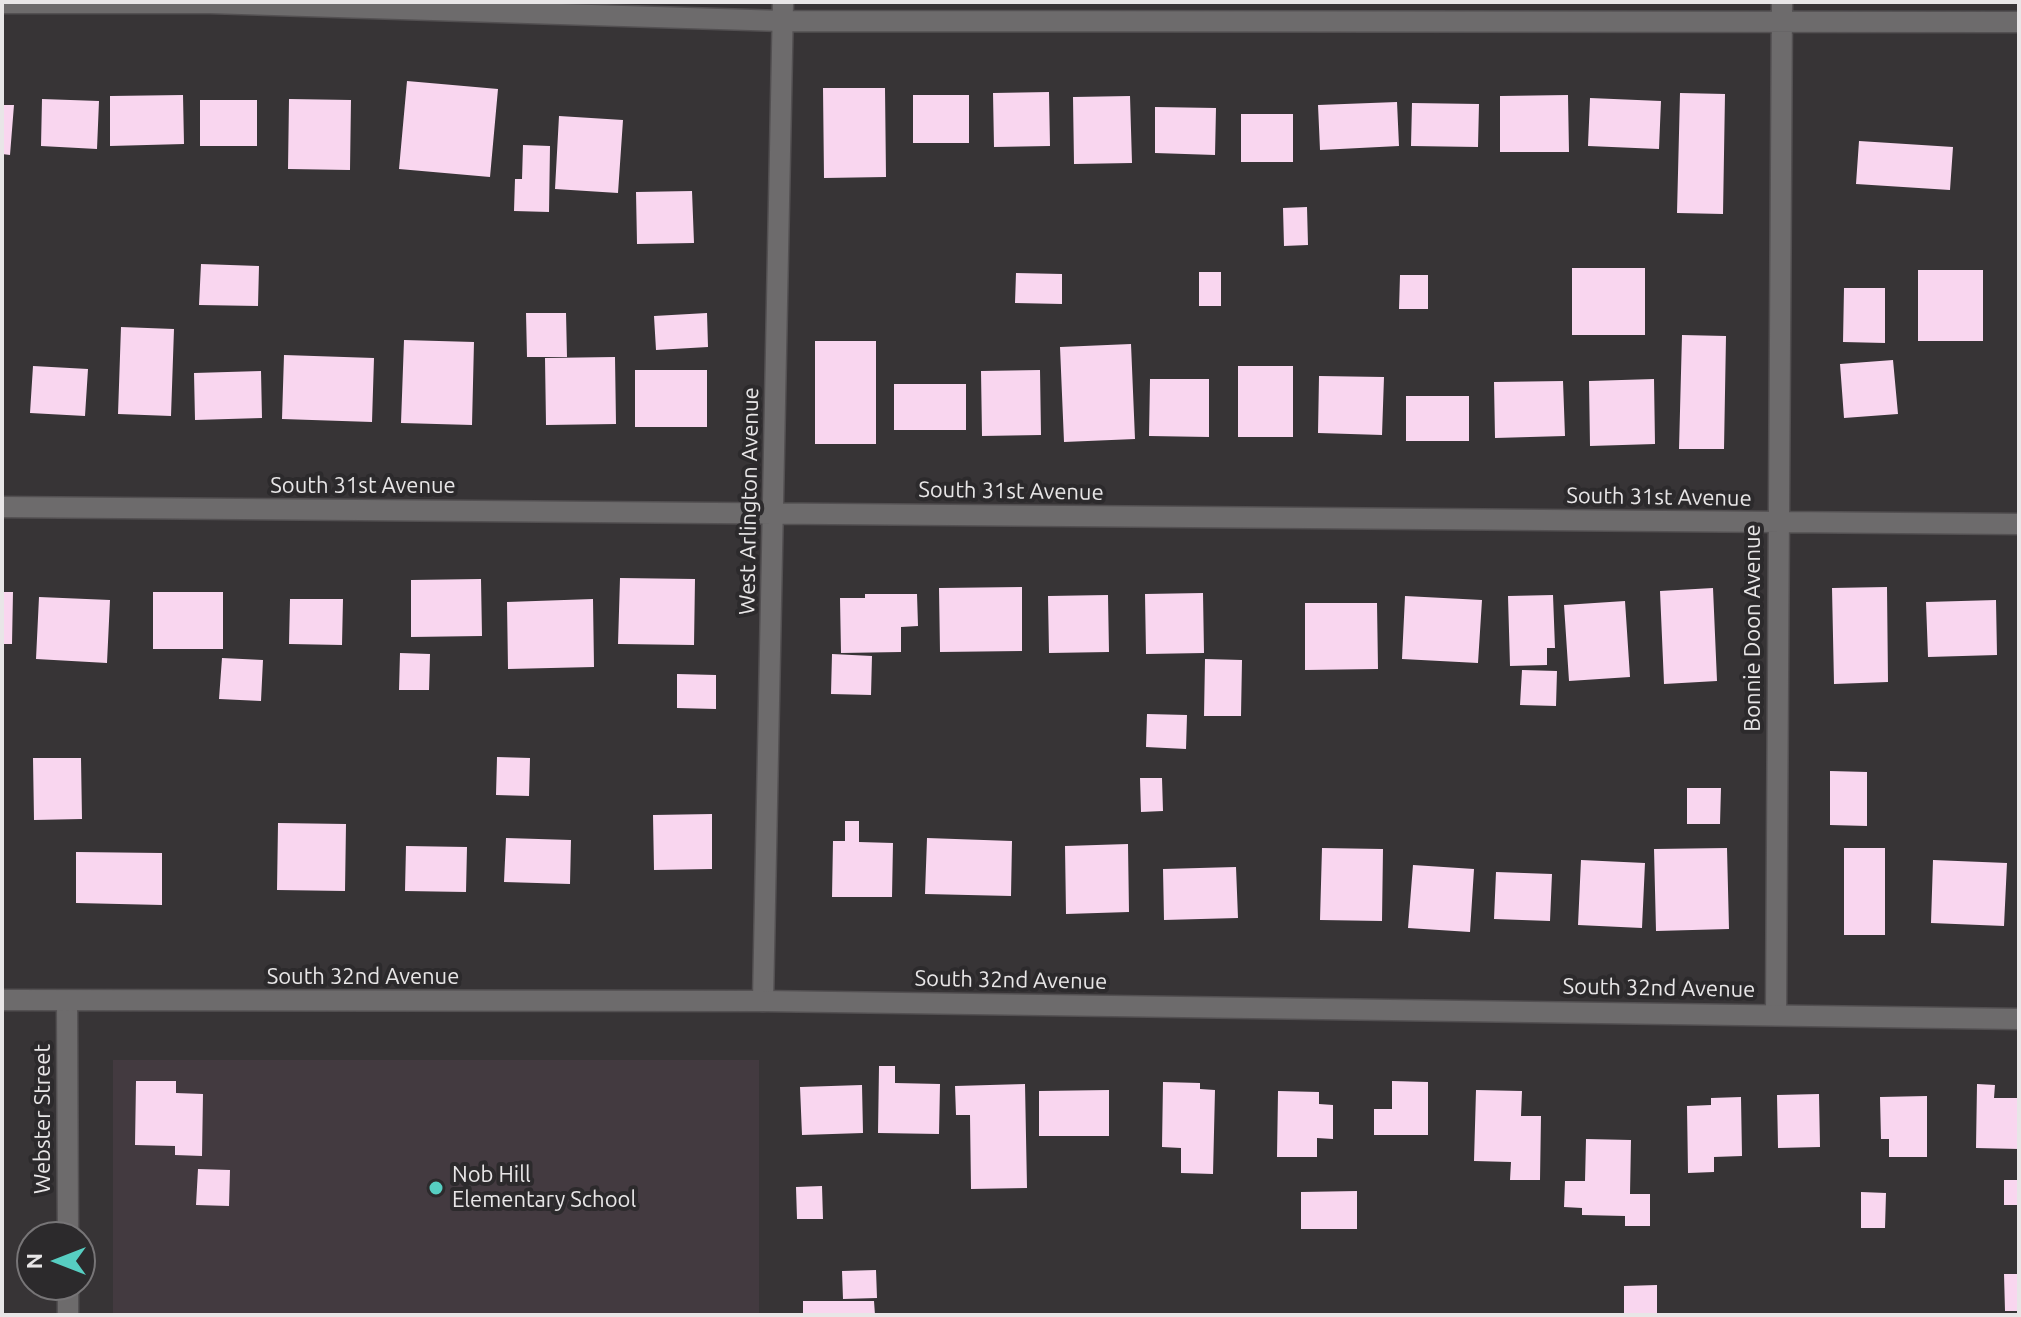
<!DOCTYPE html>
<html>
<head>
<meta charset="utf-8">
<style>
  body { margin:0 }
  #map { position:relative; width:2021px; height:1317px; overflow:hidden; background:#373436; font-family:Ubuntu,sans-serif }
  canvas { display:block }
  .frame { position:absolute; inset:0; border:4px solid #e8e6e7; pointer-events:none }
  .north { position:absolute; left:16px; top:1221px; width:80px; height:80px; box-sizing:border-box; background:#2c2a2c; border:2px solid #777577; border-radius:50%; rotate:270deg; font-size:22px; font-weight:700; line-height:32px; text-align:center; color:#e8e6e7 }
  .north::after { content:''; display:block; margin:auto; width:28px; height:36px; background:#57cec2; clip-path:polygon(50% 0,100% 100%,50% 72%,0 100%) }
</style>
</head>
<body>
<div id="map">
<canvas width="2021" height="1317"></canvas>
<div class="frame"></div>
<div class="north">N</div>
</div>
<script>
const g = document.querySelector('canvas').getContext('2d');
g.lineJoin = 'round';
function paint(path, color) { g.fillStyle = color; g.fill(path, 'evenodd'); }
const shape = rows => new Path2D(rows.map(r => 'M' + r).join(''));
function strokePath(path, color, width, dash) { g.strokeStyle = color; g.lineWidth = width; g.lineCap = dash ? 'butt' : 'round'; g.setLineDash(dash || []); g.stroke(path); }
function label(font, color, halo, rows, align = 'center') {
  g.font = font + ' Ubuntu,sans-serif'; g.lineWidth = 8; g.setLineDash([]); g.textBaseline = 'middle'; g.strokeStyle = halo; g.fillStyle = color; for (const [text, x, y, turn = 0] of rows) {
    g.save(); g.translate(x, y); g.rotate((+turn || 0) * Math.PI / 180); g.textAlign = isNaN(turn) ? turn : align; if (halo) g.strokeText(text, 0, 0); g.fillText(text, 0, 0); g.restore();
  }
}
const built = shape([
  [113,1060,759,1060,759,1315,113,1315]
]);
const building = shape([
  [407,81,498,89,490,177,399,169],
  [823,88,885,88,886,177,824,178],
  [1049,92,1050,146,994,147,993,93],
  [1680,93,1725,94,1723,214,1677,213],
  [183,95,184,144,110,146,110,96],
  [913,95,969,95,969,143,913,143],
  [1568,95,1569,152,1500,152,1500,96],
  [1130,96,1132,163,1074,164,1073,97],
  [1590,98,1661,101,1659,149,1588,146],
  [42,99,99,101,97,149,41,146],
  [289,99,351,100,350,170,288,169],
  [200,100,257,100,257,146,200,146],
  [1397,102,1399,146,1320,150,1318,105],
  [1412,103,1479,104,1478,147,1411,146],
  [2,105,14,105,10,155,2,154],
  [1155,107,1216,108,1215,155,1155,153],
  [1241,114,1293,114,1293,162,1241,162],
  [559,116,623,120,618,193,555,189],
  [1859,141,1953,147,1950,190,1856,184],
  [523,145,550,146,549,212,514,211,515,179,522,179],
  [692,191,694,243,637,244,636,192],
  [1307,207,1308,245,1284,246,1283,208],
  [201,264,259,266,258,306,199,305],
  [1572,268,1645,268,1645,335,1572,335],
  [1918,270,1983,270,1983,341,1918,341],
  [1199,272,1221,272,1221,306,1199,306],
  [1016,273,1062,274,1062,304,1015,303],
  [1400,275,1428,275,1428,309,1399,309],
  [1844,288,1885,288,1885,343,1843,342],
  [526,313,566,313,567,357,527,357],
  [707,313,708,347,656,350,654,316],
  [121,327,174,329,171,416,118,414],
  [1682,335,1726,336,1724,449,1679,449],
  [404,340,474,342,472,425,401,423],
  [815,341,876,341,876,444,815,444],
  [1131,344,1135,439,1064,442,1060,347],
  [284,355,374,358,372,422,282,419],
  [615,357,616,424,546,425,545,358],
  [1893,360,1898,414,1844,418,1840,364],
  [33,366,88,369,85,416,30,413],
  [1238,366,1293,366,1293,437,1238,437],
  [635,370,707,370,707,427,635,427],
  [1040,370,1041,435,982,436,981,371],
  [261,371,262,418,195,420,194,373],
  [1319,376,1384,377,1382,435,1318,433],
  [1150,379,1209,379,1209,437,1149,436],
  [1654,379,1655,444,1590,446,1589,381],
  [1563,381,1565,436,1495,438,1494,382],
  [894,384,966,384,966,430,894,430],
  [1406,396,1469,396,1469,441,1406,441],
  [620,578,695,579,694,645,618,644],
  [481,579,482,636,411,637,411,580],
  [1022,587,1022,651,940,652,939,588],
  [1887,587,1888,682,1834,684,1832,588],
  [1713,588,1717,681,1664,684,1660,591],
  [2,592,13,592,12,644,2,644],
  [153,592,223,592,223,649,153,649],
  [1203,593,1204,653,1146,654,1145,594],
  [865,594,917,594,918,626,901,627,901,652,841,653,840,598,865,598],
  [1108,595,1109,652,1049,653,1048,596],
  [1553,595,1555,648,1547,648,1547,665,1510,666,1508,596],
  [1405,596,1482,600,1478,663,1402,659],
  [39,597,110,600,107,663,36,659],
  [290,599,343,599,342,645,289,644],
  [593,599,594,667,508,669,507,602],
  [1996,600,1997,655,1928,657,1926,602],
  [1625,601,1630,677,1569,681,1564,605],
  [1305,603,1377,603,1378,669,1305,670],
  [400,653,430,654,429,690,399,690],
  [832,654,872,656,871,695,831,694],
  [222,658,263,660,261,701,219,699],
  [1205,659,1242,660,1241,716,1204,716],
  [1522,670,1557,671,1556,706,1520,705],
  [677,674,716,675,716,709,677,708],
  [1147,714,1187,715,1186,749,1146,747],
  [497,757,530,758,529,796,496,795],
  [33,758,81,758,82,819,34,820],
  [1830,771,1867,772,1867,826,1830,825],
  [1140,778,1162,778,1163,811,1141,812],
  [1687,788,1721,788,1720,824,1687,824],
  [712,814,712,869,654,870,653,815],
  [845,821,859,821,859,842,893,843,892,897,832,897,833,841,845,841],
  [278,823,346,824,345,891,277,890],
  [506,838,571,840,570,884,504,882],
  [927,838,1012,841,1011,896,925,894],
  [1128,844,1129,912,1066,914,1065,846],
  [406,846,467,847,466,892,405,891],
  [1322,848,1383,849,1382,921,1320,920],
  [1727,848,1729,929,1656,931,1654,849],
  [1844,848,1885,848,1885,935,1844,935],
  [76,852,162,853,162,905,76,903],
  [1581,860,1645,863,1642,928,1578,925],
  [1933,860,2007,863,2004,926,1931,923],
  [1413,865,1474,869,1470,932,1408,928],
  [1236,867,1238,918,1164,920,1163,869],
  [1496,872,1552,874,1550,921,1494,919],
  [879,1066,895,1066,895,1083,940,1084,939,1134,878,1133],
  [136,1081,176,1081,176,1093,203,1094,202,1156,175,1155,175,1146,135,1145],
  [1392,1081,1428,1082,1428,1135,1374,1135,1374,1109,1392,1109],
  [1163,1082,1200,1083,1200,1089,1215,1090,1213,1174,1181,1173,1181,1148,1162,1147],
  [1025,1084,1027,1188,971,1189,970,1115,956,1115,955,1086],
  [1977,1084,1995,1085,1994,1098,2019,1098,2019,1149,1976,1148],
  [862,1085,863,1133,802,1135,800,1087],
  [1109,1090,1109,1136,1039,1136,1039,1091],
  [1476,1090,1522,1091,1521,1116,1541,1116,1540,1180,1510,1180,1511,1162,1474,1161],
  [1278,1091,1319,1092,1319,1104,1333,1105,1333,1139,1317,1138,1317,1157,1277,1157],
  [1819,1094,1820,1147,1778,1148,1777,1095],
  [1927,1096,1927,1157,1889,1157,1889,1139,1881,1139,1880,1097],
  [1741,1097,1742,1156,1714,1157,1714,1172,1688,1173,1687,1106,1711,1105,1711,1098],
  [1586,1139,1631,1140,1630,1194,1650,1194,1650,1226,1625,1226,1625,1216,1582,1215,1582,1208,1564,1207,1565,1181,1585,1181],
  [198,1169,230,1170,229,1206,196,1205],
  [2004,1180,2019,1180,2019,1205,2004,1205],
  [822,1186,823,1219,797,1219,796,1187],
  [1357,1191,1357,1229,1301,1229,1301,1192],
  [1861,1192,1886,1193,1885,1228,1861,1228],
  [876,1270,877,1298,843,1299,842,1271],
  [2004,1274,2019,1274,2019,1311,2005,1311],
  [1657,1285,1657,1315,1624,1315,1624,1286],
  [803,1301,874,1301,875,1315,803,1315]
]);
const minor = shape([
  [2,3,210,3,782,21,2019,22],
  [2,507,2019,524],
  [67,1001,68,1237],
  [763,1001,783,2],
  [1776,1014,1782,2],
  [68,1285,68,1315]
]);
const tertiary = shape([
  [2,1000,763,1001,2019,1019]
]);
const markers = [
  [436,1188,8,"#57cec2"]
];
const streetNames = [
  ["South 31st Avenue",363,486],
  ["South 31st Avenue",1011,491,1],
  ["South 31st Avenue",1659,497,1],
  ["West Arlington Avenue",749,501,-89],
  ["Bonnie Doon Avenue",1753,628,-90],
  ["South 32nd Avenue",363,977],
  ["South 32nd Avenue",1011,980,1],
  ["South 32nd Avenue",1659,988,1],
  ["Webster Street",43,1119,-90]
];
const poiNames = [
  ["Nob Hill",452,1175],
  ["Elementary School",452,1200]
];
paint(built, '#433a40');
paint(building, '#f9d6ef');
strokePath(minor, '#535052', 23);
strokePath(tertiary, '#535052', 23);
strokePath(minor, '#6d6b6c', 20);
strokePath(tertiary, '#6d6b6c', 20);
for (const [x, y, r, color] of markers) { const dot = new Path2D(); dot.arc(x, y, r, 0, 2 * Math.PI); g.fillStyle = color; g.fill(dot); strokePath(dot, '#2c2a2c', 3); }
label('22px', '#e8e6e7', '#2c2a2c', streetNames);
label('22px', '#e8e6e7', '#2c2a2c', poiNames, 'left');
</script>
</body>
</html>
